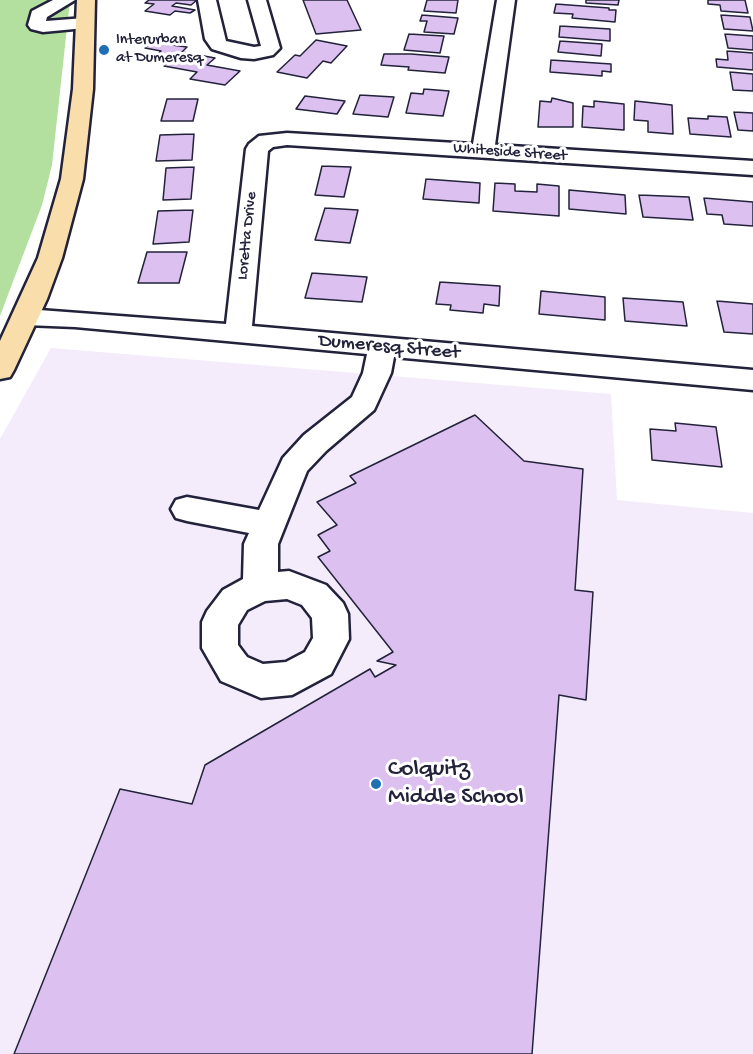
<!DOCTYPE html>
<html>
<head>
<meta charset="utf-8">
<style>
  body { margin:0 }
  canvas { display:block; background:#fff }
</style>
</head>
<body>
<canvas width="753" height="1054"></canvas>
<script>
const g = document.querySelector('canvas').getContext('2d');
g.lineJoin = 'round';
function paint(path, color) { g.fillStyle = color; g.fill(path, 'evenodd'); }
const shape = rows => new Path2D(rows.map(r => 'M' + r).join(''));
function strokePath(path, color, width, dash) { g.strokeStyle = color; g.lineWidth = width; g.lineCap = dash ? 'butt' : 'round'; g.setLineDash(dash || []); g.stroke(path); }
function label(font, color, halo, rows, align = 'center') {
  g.font = font + ' "Gochi Hand",sans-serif'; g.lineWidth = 6; g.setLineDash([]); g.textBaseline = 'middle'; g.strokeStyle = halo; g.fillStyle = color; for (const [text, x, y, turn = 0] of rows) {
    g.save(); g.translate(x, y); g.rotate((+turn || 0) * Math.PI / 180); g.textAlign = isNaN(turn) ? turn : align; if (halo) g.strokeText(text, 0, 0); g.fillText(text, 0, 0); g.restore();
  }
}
const built = shape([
  [51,348,611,394,617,500,753,513,753,1054,0,1054,0,439]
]);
const green = shape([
  [0,0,70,0,52,165,42,205,0,316]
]);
const building = shape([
  [149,0,197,0,191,5,176,3,172,6,195,10,190,13,175,11,170,15,145,11,154,4,145,3,149,0],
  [303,0,347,0,361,30,316,34,303,0],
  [427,0,458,0,456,13,424,11,427,0],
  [586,0,619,0,618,5,586,3,586,0],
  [708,0,745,0,748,13,721,11,720,5,708,4,708,0],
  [556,4,609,8,609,10,616,10,615,22,572,18,573,14,554,13,556,4],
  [422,15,458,18,454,34,424,32,427,21,420,21,422,15],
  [721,15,750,17,753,31,724,29,721,15],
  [560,26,610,29,610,41,559,37,560,26],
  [409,34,444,36,440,53,404,50,409,34],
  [725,34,753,36,753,50,728,48,725,34],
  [161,35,179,39,172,45,187,47,182,52,215,58,207,65,240,71,225,85,190,79,197,72,164,66,170,60,154,57,161,51,145,48,161,35],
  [316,40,347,46,331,63,323,61,307,78,277,72,295,55,300,56,316,40],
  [560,41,602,44,601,56,558,52,560,41],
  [727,51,753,53,753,70,717,67,716,59,728,60,727,51],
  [384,54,411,54,449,57,445,73,408,70,409,67,381,65,384,54],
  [551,60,611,64,611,72,602,71,602,76,550,72,551,60],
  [730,72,753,74,753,91,733,90,730,72],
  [424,89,449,91,443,116,406,113,411,93,423,94,424,89],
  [360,95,394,97,388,117,353,114,360,95],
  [305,96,345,101,337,114,296,109,305,96],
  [552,98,573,103,573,127,538,127,540,101,551,102,552,98],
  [167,99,198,99,193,121,161,121,167,99],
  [594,101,624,104,624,130,582,127,583,106,594,107,594,101],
  [635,101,672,105,673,134,648,132,648,121,634,120,635,101],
  [734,112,753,113,753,131,738,130,734,112],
  [708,116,727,117,731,137,690,134,688,118,708,119,708,116],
  [194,134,192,160,156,161,160,135,194,134],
  [322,166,351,167,344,197,315,195,322,166],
  [194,167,191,199,163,200,166,168,194,167],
  [426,179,480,183,479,203,423,199,426,179],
  [495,183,515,184,515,191,537,192,537,184,559,186,559,216,493,211,495,183],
  [569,190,625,195,626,214,569,209,569,190],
  [639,195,689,197,693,220,643,217,639,195],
  [704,198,753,202,753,226,724,224,722,215,707,214,704,198],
  [325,208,358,210,350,243,315,240,325,208],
  [193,210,189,242,153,244,158,211,193,210],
  [147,252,187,252,179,283,138,283,147,252],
  [312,273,367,277,362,302,305,298,312,273],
  [440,282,500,286,499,306,484,304,483,313,450,310,451,305,436,304,440,282],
  [541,291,605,297,605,320,539,314,541,291],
  [623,298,683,302,687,326,625,321,623,298],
  [717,301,753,304,753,334,724,332,717,301],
  [475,415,524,461,583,469,575,590,593,592,586,700,559,695,532,1054,14,1054,120,789,192,804,205,765,370,669,375,677,396,665,377,661,393,652,318,557,330,551,318,535,337,525,317,502,356,483,350,476,475,415],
  [675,423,716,427,722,467,652,460,650,429,676,431,675,423]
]);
const minor = shape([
  [53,0,75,0,47,17,46,21,85,18,91,19,94,23,91,27,85,28,43,32,31,29,28,25,32,11,53,0],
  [198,0,216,0,226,41,254,47,261,46,248,0,266,0,280,48,273,55,254,59,241,58,212,49,205,39,198,0],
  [497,0,515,0,495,145,753,161,753,175,287,145,273,147,268,151,252,326,753,370,753,390,394,357,391,373,374,410,326,451,307,471,278,544,278,572,289,571,326,585,343,603,348,614,349,639,331,674,292,695,261,698,221,681,202,648,202,622,207,611,223,590,243,579,244,544,249,533,187,521,176,518,171,509,176,500,187,497,259,510,283,458,304,435,352,397,363,373,367,354,75,327,26,325,17,323,13,317,17,311,26,309,226,324,246,149,249,144,259,136,287,133,473,144,497,0],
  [287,599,302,605,312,618,313,638,305,652,286,662,263,664,247,657,238,645,238,625,247,610,265,601,287,599]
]);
const major = shape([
  [77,0,95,0,93,89,83,179,62,258,47,299,14,370,10,377,0,379,0,341,38,258,61,179,73,89,77,0]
]);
const markers = [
  [104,50,6,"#1f6fb2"],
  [376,784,6,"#1f6fb2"]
];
const farPoinames = [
  ["Interurban",116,41],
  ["at Dumeresq",116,59]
];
const farStreetnames = [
  ["Whiteside Street",510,153,4],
  ["Loretta Drive",248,236,-84]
];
const streetNames = [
  ["Dumeresq Street",389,348,5]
];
const nearPoinames = [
  ["Colquitz",388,770],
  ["Middle School",388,798]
];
paint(built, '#f4ecfa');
paint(green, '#b3e09e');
paint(building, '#dcc0ef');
strokePath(building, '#22223b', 1.5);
strokePath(minor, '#22223b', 5);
strokePath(major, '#22223b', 5);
paint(minor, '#fff');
paint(major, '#f9deab');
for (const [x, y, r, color] of markers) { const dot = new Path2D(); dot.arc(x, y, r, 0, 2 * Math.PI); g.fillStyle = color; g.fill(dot); strokePath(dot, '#fff', 2); }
label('16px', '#22223b', '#fff', farPoinames, 'left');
label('16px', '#22223b', '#fff', farStreetnames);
label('20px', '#22223b', '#fff', streetNames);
label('24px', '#22223b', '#fff', nearPoinames, 'left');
</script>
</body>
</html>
